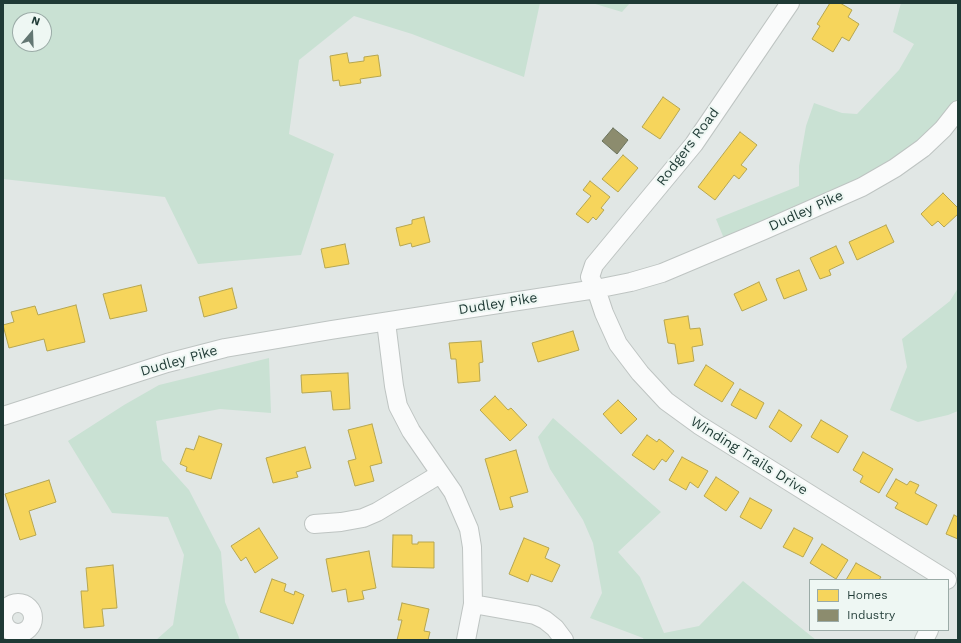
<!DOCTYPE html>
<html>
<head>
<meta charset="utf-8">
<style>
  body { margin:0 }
  #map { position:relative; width:961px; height:643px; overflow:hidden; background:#e1e7e5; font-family:"Work Sans",sans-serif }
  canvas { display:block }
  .frame { position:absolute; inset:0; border:4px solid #1f3a35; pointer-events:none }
  .legend { position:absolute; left:809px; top:579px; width:140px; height:52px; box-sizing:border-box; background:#eef7f3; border:1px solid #9baba7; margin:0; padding:5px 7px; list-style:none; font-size:12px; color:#1f3a35 }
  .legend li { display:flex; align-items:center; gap:8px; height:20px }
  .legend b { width:20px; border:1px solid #9baba7 }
  .north { position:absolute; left:12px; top:12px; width:40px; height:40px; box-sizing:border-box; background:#eef7f3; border:1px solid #9baba7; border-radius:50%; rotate:19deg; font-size:11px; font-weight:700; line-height:16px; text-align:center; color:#1f3a35 }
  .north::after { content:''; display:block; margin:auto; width:14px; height:18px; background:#637773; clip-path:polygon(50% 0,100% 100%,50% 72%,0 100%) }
</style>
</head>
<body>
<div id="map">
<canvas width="961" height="643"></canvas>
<div class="frame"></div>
<ul class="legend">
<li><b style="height:11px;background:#f6d55c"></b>Homes</li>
<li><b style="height:11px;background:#8c8c6e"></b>Industry</li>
</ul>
<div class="north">N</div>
</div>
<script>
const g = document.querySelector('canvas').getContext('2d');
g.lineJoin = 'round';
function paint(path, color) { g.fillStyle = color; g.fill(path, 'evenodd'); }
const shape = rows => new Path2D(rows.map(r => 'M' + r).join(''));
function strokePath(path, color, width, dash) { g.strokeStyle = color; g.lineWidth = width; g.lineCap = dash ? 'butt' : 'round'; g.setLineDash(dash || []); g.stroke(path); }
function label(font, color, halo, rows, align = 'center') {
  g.font = font + ' "Work Sans",sans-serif'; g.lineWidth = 4; g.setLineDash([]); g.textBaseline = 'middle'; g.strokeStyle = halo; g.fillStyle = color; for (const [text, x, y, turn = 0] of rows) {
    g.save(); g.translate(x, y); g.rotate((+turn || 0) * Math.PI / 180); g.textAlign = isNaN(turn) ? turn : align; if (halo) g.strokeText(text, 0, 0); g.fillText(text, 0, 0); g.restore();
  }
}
const green = shape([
  [3,3,540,3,524,77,412,34,354,16,299,60,289,134,334,154,301,255,198,264,165,197,3,179],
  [20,20,44,20,44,44,20,44],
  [592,3,630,3,622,12],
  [901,3,958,3,958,110,923,148,727,246,716,219,799,186,799,166,806,126,814,103,842,113,857,114,899,70,914,44,893,32],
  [958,288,958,411,948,415,918,422,890,410,907,367,902,339,950,301],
  [269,358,271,413,220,409,156,421,162,460,189,490,221,552,225,602,240,640,156,640,173,625,184,555,168,517,112,513,68,441,124,405,159,385],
  [553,418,661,512,618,552,640,577,664,633,699,626,743,581,816,640,644,640,643,638,590,618,602,593,593,543,583,520,550,469,538,437]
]);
const homes = shape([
  [830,3,840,3,852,10,848,17,859,24,849,41,842,37,833,52,812,39,820,26,817,24,830,3],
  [347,53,349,63,364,61,364,57,378,55,381,76,360,79,361,83,340,86,339,80,333,81,330,56,347,53],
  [663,97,680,109,660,139,642,127,663,97],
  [740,132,757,145,741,165,747,169,739,179,734,175,715,200,698,187,740,132],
  [623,155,638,168,618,192,602,179,623,155],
  [590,181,610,197,601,208,604,210,596,220,593,217,588,223,576,214,591,196,583,190,590,181],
  [943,193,958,208,958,214,944,227,938,221,932,226,921,214,943,193],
  [424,217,430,242,412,247,411,243,400,246,396,228,412,224,412,220,424,217],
  [886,225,894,242,857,260,849,242,886,225],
  [345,244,349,264,325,268,321,249,345,244],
  [836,246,844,263,829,270,831,275,820,279,810,258,836,246],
  [799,270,807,290,784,299,776,279,799,270],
  [759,282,767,300,742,311,734,294,759,282],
  [141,285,147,311,110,319,103,294,141,285],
  [232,288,237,308,204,317,199,297,232,288],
  [76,305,85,342,47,351,44,339,9,348,3,325,14,322,11,312,35,306,38,315,76,305],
  [688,316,690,329,700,328,703,345,692,347,694,361,678,364,675,344,668,343,664,320,688,316],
  [573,331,579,350,538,362,532,343,573,331],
  [481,341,483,362,479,363,480,381,458,383,456,359,451,359,449,343,481,341],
  [706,365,734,383,722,402,694,385,706,365],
  [348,373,350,409,333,410,331,391,302,393,301,375,348,373],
  [740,389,764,403,756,419,731,405,740,389],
  [495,396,508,410,511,408,527,425,510,441,480,410,495,396],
  [618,400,637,419,621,434,603,414,618,400],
  [779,410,802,425,791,442,769,427,779,410],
  [821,420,848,436,838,453,811,437,821,420],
  [372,424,382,463,370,466,374,481,355,486,348,461,356,459,348,430,372,424],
  [647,435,657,442,659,439,674,451,666,462,662,459,654,470,632,455,647,435],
  [199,436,222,444,211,479,186,471,187,467,180,464,186,448,194,450,199,436],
  [305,447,311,468,296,472,298,477,273,483,266,458,305,447],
  [516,450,528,492,510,497,513,507,500,510,485,459,516,450],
  [863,452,893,469,879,493,860,482,863,476,853,470,863,452],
  [682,457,708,471,698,488,690,482,686,490,669,480,682,457],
  [716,477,739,492,726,511,704,496,716,477],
  [896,479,907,485,910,481,919,485,915,493,937,505,927,525,895,508,898,503,886,496,896,479],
  [49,480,56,502,29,511,36,535,20,540,5,494,49,480],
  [750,498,772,510,761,529,740,517,750,498],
  [954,515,958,517,958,539,946,534,954,515],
  [259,528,278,558,255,573,246,557,241,561,231,546,259,528],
  [794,528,813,538,803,557,783,547,794,528],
  [393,535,412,535,412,544,418,544,418,542,434,542,434,568,392,567,393,535],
  [524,538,549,548,545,558,560,565,552,582,531,574,528,582,509,574,524,538],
  [822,544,848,560,836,579,810,563,822,544],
  [369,551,376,588,362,591,364,599,348,602,346,589,332,592,326,559,369,551],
  [856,563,881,577,879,580,846,580,856,563],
  [113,565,117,608,102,609,104,626,84,628,81,591,88,591,86,568,113,565],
  [272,579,286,584,284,591,294,595,295,591,304,595,293,624,260,612,272,579],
  [402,603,429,609,424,631,430,632,428,640,397,640,402,620,398,620,402,603]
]);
const industry = shape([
  [613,128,628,140,617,154,602,141,613,128]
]);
const minor = shape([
  [790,3,694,144,594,265,590,277,596,289,604,313,618,344,640,373,666,401,699,425,947,580],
  [386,322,394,386,398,406,411,431,453,492,469,529,472,547,473,604,466,640],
  [3,416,167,363,225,348,331,330,596,289,631,282,662,273,762,231,862,187,895,168,923,148,943,129,958,110],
  [314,524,341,522,363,518,377,512,440,474],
  '3 618a15 15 0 1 1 30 0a15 15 0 1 1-30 0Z',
  [473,604,535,615,545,620,555,628,564,640],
  [924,640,929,630]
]);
const streetNames = [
  ["Rodgers Road",688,147,-53],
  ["Dudley Pike",806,211,-24],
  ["Dudley Pike",498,304,-9],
  ["Dudley Pike",179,361,-16],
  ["Winding Trails Drive",749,456,32]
];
paint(green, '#c9e1d3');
paint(homes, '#f6d55c');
strokePath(homes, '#b6a650', 1);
paint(industry, '#8c8c6e');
strokePath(industry, '#6b735d', 1);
strokePath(minor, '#bec4c2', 20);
strokePath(minor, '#fafbfb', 18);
label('14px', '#1f3a35', '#eef7f3', streetNames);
</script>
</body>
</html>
